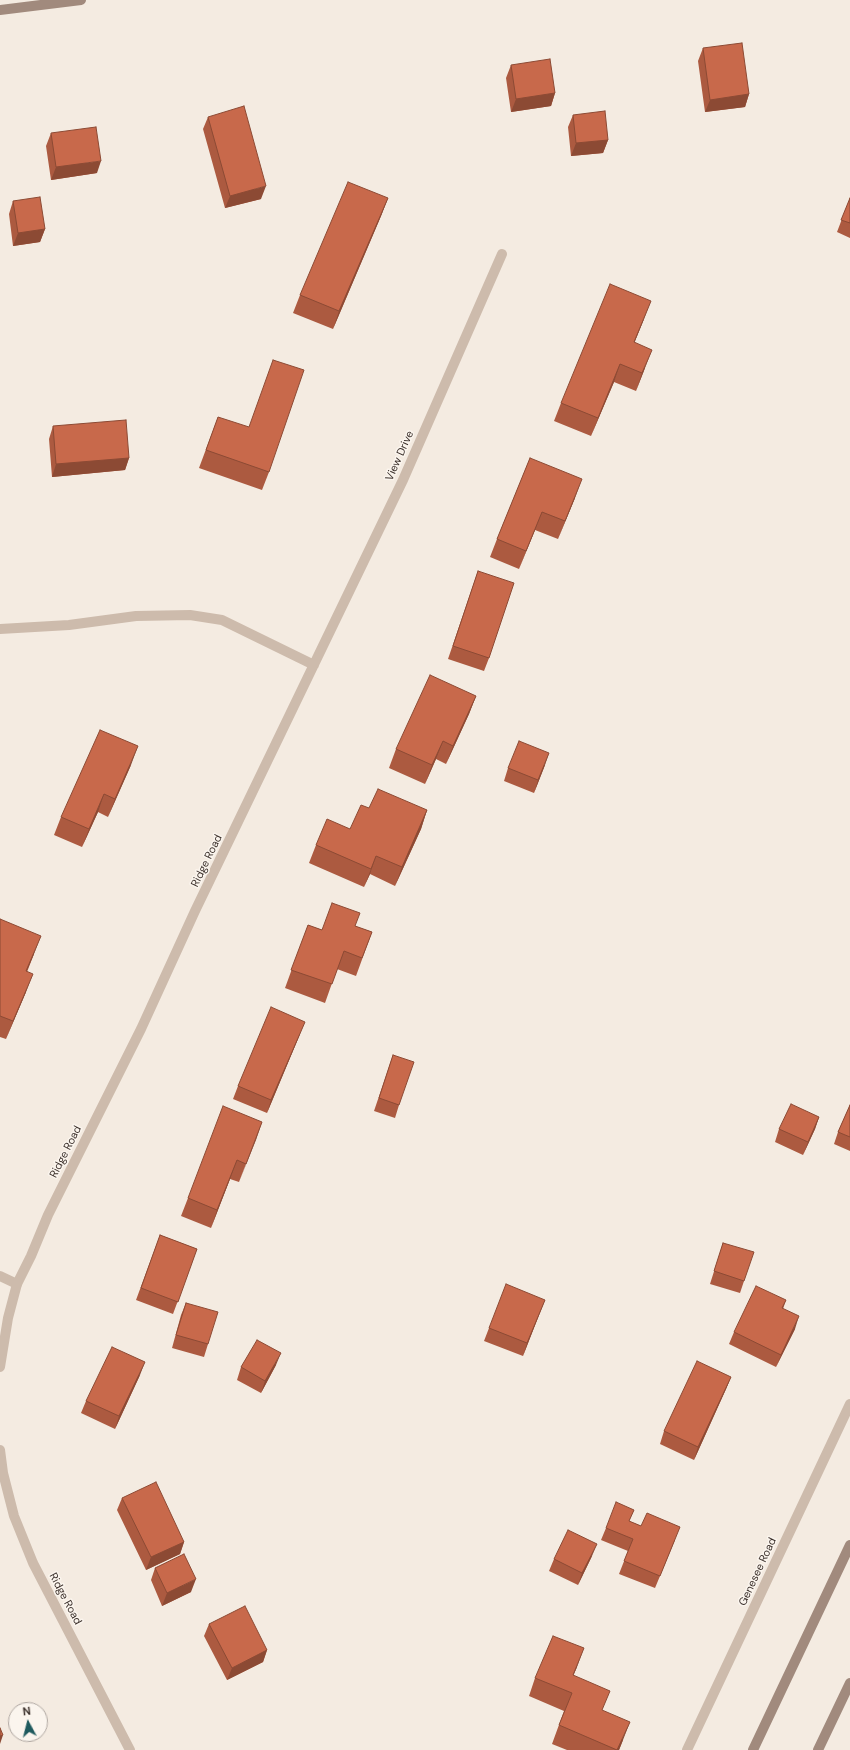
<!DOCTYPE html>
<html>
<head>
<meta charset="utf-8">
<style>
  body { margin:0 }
  #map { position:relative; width:850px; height:1750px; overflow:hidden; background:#f4ebe1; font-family:"DM Sans",sans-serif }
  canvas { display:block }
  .north { position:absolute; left:8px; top:1702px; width:40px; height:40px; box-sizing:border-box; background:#fbf5ee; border:1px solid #aea6a0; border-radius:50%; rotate:353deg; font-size:11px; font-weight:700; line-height:16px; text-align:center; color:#3b302b }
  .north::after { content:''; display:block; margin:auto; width:14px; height:18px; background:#1f5a5e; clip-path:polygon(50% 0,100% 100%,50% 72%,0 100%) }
</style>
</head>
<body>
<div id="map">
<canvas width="850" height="1750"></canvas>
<div class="north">N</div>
</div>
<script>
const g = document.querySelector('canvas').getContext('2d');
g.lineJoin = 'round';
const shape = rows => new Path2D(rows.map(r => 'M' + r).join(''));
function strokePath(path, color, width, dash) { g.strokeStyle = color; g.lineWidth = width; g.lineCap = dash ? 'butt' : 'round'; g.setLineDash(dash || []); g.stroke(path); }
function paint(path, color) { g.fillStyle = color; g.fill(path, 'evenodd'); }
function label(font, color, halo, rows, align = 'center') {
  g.font = font + ' "DM Sans",sans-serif'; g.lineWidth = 3; g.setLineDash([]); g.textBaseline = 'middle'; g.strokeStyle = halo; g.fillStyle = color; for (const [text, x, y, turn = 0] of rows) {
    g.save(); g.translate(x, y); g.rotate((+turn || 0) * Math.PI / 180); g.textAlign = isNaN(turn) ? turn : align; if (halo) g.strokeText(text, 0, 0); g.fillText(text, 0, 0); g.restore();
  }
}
const lane = shape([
  [0,1276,17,1284]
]);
const street = shape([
  [0,629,69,625,136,616,190,615,222,620,314,665],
  [0,1367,8,1318,17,1284,31,1256,48,1215,141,1029,195,911,403,480,502,254],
  [0,1450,3,1473,14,1516,33,1563,130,1750],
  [687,1750,850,1404]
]);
const secondary = shape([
  [0,10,81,0],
  [753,1750,850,1545],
  [818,1750,850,1683]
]);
const wall = shape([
  [703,48,749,94,745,107,705,112,698,61],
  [511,65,555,93,551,106,511,112,506,78],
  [573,115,608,140,603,153,571,156,568,127],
  [208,117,261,199,225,208,203,129],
  [51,133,97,173,51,180,46,146],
  [388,198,381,216,333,329,293,313,300,295],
  [850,198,850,238,837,232],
  [13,201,45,229,40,242,13,246,9,214],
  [644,319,634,343,645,368,636,391,614,382,591,436,554,421,561,403],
  [218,417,269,472,262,490,199,468],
  [53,426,129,458,125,470,52,477,49,439],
  [530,458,575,498,558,539,535,530,519,569,490,557,497,539],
  [478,571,489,658,484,671,448,659],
  [476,696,469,714,446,764,436,759,425,784,389,768,396,749],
  [131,765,108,817,98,812,82,847,54,835,61,817],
  [545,765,534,793,504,781,508,768],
  [369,808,427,810,421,829,395,886,370,874,364,887,309,863,316,845,350,829],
  [0,919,34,954,27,972,26,992,6,1039,0,1037],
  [308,925,322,930,355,926,372,932,356,976,337,969,325,1003,285,988],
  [300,1034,267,1113,233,1099,238,1086],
  [393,1055,399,1105,395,1118,374,1111],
  [850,1105,850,1151,834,1144,838,1132],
  [819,1117,815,1129,803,1155,775,1142,779,1129],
  [262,1122,239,1182,230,1179,211,1228,181,1216,188,1198],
  [160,1235,197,1249,173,1314,136,1300],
  [723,1243,744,1281,740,1293,710,1284],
  [545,1300,523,1356,484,1341,489,1328],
  [786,1300,783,1309,795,1329,776,1367,729,1344,734,1332],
  [186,1303,208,1344,204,1357,172,1348,181,1315],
  [276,1365,261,1393,237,1380,241,1367],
  [140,1375,115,1429,81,1413,86,1401],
  [731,1377,726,1389,694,1460,660,1444,664,1431],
  [122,1498,184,1542,180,1554,146,1570,117,1510],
  [634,1510,629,1521,675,1540,655,1588,619,1574,628,1551,601,1540,606,1528],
  [592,1556,578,1585,549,1571,554,1559],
  [155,1568,191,1592,162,1606,151,1580],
  [209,1624,267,1650,263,1662,227,1680,204,1636],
  [577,1667,573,1675,602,1711,623,1740,619,1750,567,1750,552,1744,564,1711,529,1696,535,1678]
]);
const shadedWall = shape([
  [555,93,551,106,511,112,516,99],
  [749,94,745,107,705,112,710,100],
  [608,140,603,153,571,156,576,143],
  [101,161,97,173,51,180,56,167],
  [266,186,261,199,225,208,230,196],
  [388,198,381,216,333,329,339,311],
  [45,229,40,242,13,246,18,233],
  [651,301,644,319,627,361,634,342],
  [652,350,645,368,636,391,642,373],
  [620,364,614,382,591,436,598,418],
  [129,458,125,470,52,477,56,464],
  [582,479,575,498,558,539,565,521],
  [542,512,535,530,519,569,526,551],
  [476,696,469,714,446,764,453,746],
  [443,741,436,759,425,784,432,765],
  [138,746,131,765,108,817,115,799],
  [549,753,545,765,534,793,538,780],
  [104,794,98,812,82,847,89,829],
  [427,810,421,829,395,886,402,867],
  [376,856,370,874,364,887,371,869],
  [41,936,34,954,19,989,26,971],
  [33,974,26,992,6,1039,13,1021],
  [305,1022,300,1034,267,1113,271,1100],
  [819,1117,815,1129,803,1155,808,1142],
  [262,1122,256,1140,239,1182,246,1164],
  [237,1160,230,1179,211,1228,217,1210],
  [545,1300,540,1312,523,1356,527,1343],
  [799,1316,795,1329,776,1367,781,1355],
  [281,1353,276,1365,261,1393,265,1381],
  [145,1362,140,1375,115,1429,119,1416],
  [731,1377,726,1389,694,1460,698,1447],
  [184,1542,180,1554,146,1570,151,1557],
  [597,1544,592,1556,578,1585,582,1573],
  [196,1579,191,1592,162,1606,167,1593],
  [584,1648,577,1667,566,1693,573,1675],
  [267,1650,263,1662,227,1680,232,1668],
  [630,1722,623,1740,619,1750,617,1750],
  [3,1735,0,1744,0,1736]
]);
const building = shape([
  [742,43,749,94,710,100,703,48,742,43],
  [550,59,555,93,516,99,511,65,550,59],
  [244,106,266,186,230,196,208,117,244,106],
  [605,111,608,140,576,143,573,115,605,111],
  [96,127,101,161,56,167,51,133,96,127],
  [348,182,388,198,339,311,300,295,348,182],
  [40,197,45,229,18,233,13,201,40,197],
  [850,198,850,223,841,220,850,198],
  [610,284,651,301,634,342,652,350,642,373,620,364,598,418,561,403,610,284],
  [273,360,304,370,269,472,206,450,218,417,249,427,273,360],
  [126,420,129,458,56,464,53,426,126,420],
  [530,458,582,479,565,521,542,512,526,551,497,539,530,458],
  [478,571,514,583,489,658,453,646,478,571],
  [430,675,476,696,453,746,443,741,432,765,396,749,430,675],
  [100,730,138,746,115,799,104,794,89,829,61,817,100,730],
  [519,741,549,753,538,780,508,768,519,741],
  [378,789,427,810,402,867,376,856,371,869,316,845,327,819,350,829,361,805,369,808,378,789],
  [332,903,360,913,355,926,372,932,362,958,344,951,332,984,291,970,308,925,322,930,332,903],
  [0,919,41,936,26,971,33,974,13,1021,0,1016,0,919],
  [271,1007,305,1022,271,1100,238,1086,271,1007],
  [393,1055,414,1062,399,1105,379,1098,393,1055],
  [791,1104,819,1117,808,1142,779,1129,791,1104],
  [850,1105,850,1137,838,1132,850,1105],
  [223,1106,262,1122,246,1164,237,1160,217,1210,188,1198,223,1106],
  [160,1235,197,1249,178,1302,141,1288,160,1235],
  [723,1243,754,1252,744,1281,714,1271,723,1243],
  [506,1284,545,1300,527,1343,489,1328,506,1284],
  [756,1286,786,1300,782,1308,799,1316,781,1355,734,1332,756,1286],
  [186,1303,218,1312,208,1344,176,1335,186,1303],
  [257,1340,281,1353,265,1381,241,1367,257,1340],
  [112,1347,145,1362,119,1416,86,1401,112,1347],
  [697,1361,731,1377,698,1447,664,1431,697,1361],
  [156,1482,184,1542,151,1557,122,1498,156,1482],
  [616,1502,634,1510,629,1521,641,1526,647,1513,680,1527,660,1576,624,1561,633,1539,606,1528,616,1502],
  [568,1530,597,1544,582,1573,554,1559,568,1530],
  [184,1554,196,1579,167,1593,155,1568,184,1554],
  [245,1606,267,1650,232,1668,209,1624,245,1606],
  [553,1636,584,1648,573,1675,610,1691,602,1710,630,1722,617,1750,559,1725,572,1693,535,1678,553,1636],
  [0,1728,3,1735,0,1736,0,1728]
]);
const streetNames = [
  ["View Drive",400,456,-66],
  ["Ridge Road",207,861,-64],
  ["Ridge Road",66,1152,-63],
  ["Genesee Road",758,1572,-65],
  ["Ridge Road",65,1599,62]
];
strokePath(lane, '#cdbbac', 10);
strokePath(street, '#cdbbac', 10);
strokePath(secondary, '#a18a7d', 10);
paint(wall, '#ac5a40');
paint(shadedWall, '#8c4a34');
paint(building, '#c8694b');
strokePath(building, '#8c4a34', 1);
label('11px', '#3b302b', '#fbf5ee', streetNames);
</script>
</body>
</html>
